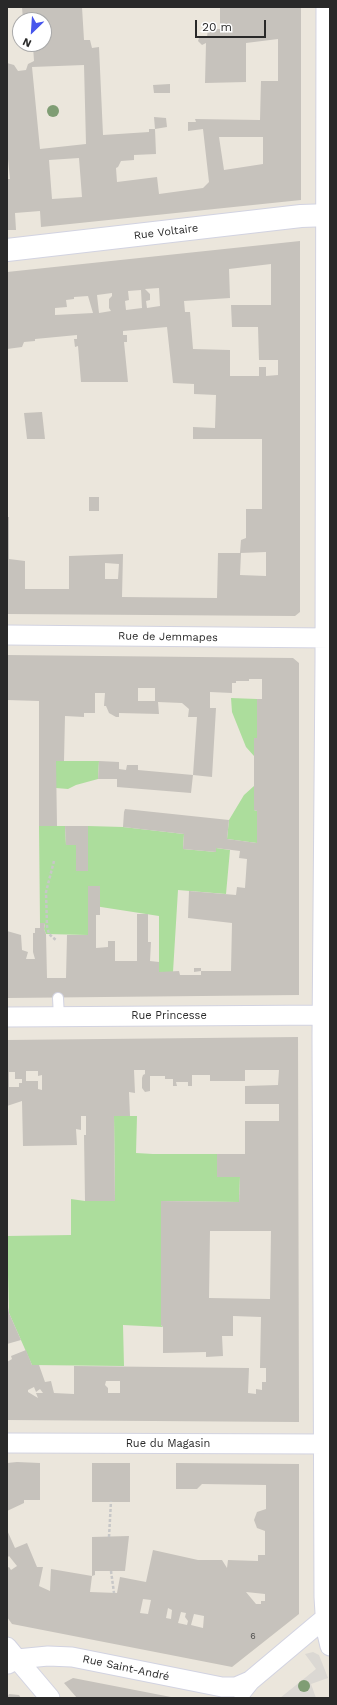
<!DOCTYPE html>
<html>
<head>
<meta charset="utf-8">
<style>
  body { margin:0 }
  #map { position:relative; width:337px; height:1705px; overflow:hidden; background:#ebe6dc; font-family:"Work Sans",sans-serif }
  canvas { display:block }
  .frame { position:absolute; inset:0; border:8px solid #292929; pointer-events:none }
  .north { position:absolute; left:12px; top:12px; width:40px; height:40px; box-sizing:border-box; background:#fff; border:1px solid #a9a9a9; border-radius:50%; rotate:205deg; font-size:11px; font-weight:700; line-height:16px; text-align:center; color:#292929 }
  .north::after { content:''; display:block; margin:auto; width:14px; height:18px; background:#4756ec; clip-path:polygon(50% 0,100% 100%,50% 72%,0 100%) }
  .scale { position:absolute; left:195px; top:20px; width:71px; height:18px; box-sizing:border-box; border:2px solid #292929; border-top:0; padding-left:5px; font-size:12px; line-height:14px; white-space:nowrap; color:#292929; -webkit-text-stroke:3px #fff; paint-order:stroke }
</style>
</head>
<body>
<div id="map">
<canvas width="337" height="1705"></canvas>
<div class="frame"></div>
<div class="north">N</div>
<div class="scale">20 m</div>
</div>
<script>
const g = document.querySelector('canvas').getContext('2d');
g.lineJoin = 'round';
function paint(path, color) { g.fillStyle = color; g.fill(path, 'evenodd'); }
const shape = rows => new Path2D(rows.map(r => 'M' + r).join(''));
function strokePath(path, color, width, dash) { g.strokeStyle = color; g.lineWidth = width; g.lineCap = dash ? 'butt' : 'round'; g.setLineDash(dash || []); g.stroke(path); }
function label(font, color, halo, rows, align = 'center') {
  g.font = font + ' "Work Sans",sans-serif'; g.lineWidth = 3; g.setLineDash([]); g.textBaseline = 'middle'; g.strokeStyle = halo; g.fillStyle = color; for (const [text, x, y, turn = 0] of rows) {
    g.save(); g.translate(x, y); g.rotate((+turn || 0) * Math.PI / 180); g.textAlign = isNaN(turn) ? turn : align; if (halo) g.strokeText(text, 0, 0); g.fillText(text, 0, 0); g.restore();
  }
}
const green = shape([
  [231,698,257,699,257,738,254,739,254,756,246,747,232,712],
  [56,761,99,761,98,779,76,785,68,789,56,788],
  [254,786,254,810,257,811,257,843,227,839,229,820,244,795],
  [39,826,65,826,66,845,76,845,76,871,88,871,88,826,123,827,184,834,183,849,216,852,216,848,230,850,226,894,178,890,173,972,159,972,159,916,88,905,88,935,46,934,44,929,45,924,40,923],
  [114,1116,137,1116,136,1153,153,1154,217,1154,217,1176,240,1177,239,1202,161,1201,161,1325,163,1327,123,1325,124,1366,32,1365,9,1313,7,1236,71,1235,71,1199,85,1201,115,1201]
]);
const plaza = shape([
  [313,1652,319,1655,328,1678,311,1684,316,1698,280,1698,316,1669,305,1654]
]);
const building = shape([
  [22,7,82,7,84,40,90,40,92,48,99,47,103,135,149,132,149,129,155,129,156,154,134,155,134,160,121,161,118,167,116,168,117,182,157,177,159,194,203,188,209,182,203,129,188,131,188,122,196,122,195,119,260,120,261,81,278,81,278,39,246,43,246,82,205,83,206,43,202,45,198,41,199,38,207,37,208,29,220,29,220,7,301,7,301,200,41,227,40,211,15,213,16,230,7,230,7,179,10,179,7,149,7,63,14,65,18,71,26,70,28,64,34,61,33,46,29,44,44,44,44,20,23,20],
  [84,65,86,144,40,149,32,67],
  [219,137,263,137,263,164,224,170],
  [79,158,82,197,52,199,49,160],
  [170,84,170,93,154,93,153,85],
  [154,117,166,118,167,127,155,129],
  [300,241,300,612,295,616,7,614,7,517,9,517,9,559,25,561,25,589,69,589,69,556,123,554,122,597,217,598,218,553,241,553,240,575,266,576,266,552,240,553,241,540,246,538,246,509,262,509,262,439,193,439,193,427,215,428,216,395,194,394,194,384,173,383,167,327,123,331,123,335,127,335,127,342,124,342,128,382,81,382,78,346,75,347,74,339,77,339,77,335,35,339,35,341,24,342,22,347,7,349,7,272],
  [271,264,271,305,231,305,232,327,258,327,259,360,278,360,278,375,266,376,266,367,259,367,259,376,230,376,230,350,193,349,190,312,185,312,184,301,230,298,229,269],
  [159,288,160,306,147,308,146,301,150,300,150,294,145,289],
  [141,290,142,308,126,310,125,301,129,300,128,291],
  [112,293,112,296,109,299,109,308,111,311,99,313,97,295],
  [88,296,93,313,55,315,55,308,67,307,66,300,74,299,74,297],
  [105,563,119,564,118,579,105,579],
  [42,412,45,439,27,439,24,413],
  [89,497,99,497,99,511,89,511],
  [7,655,293,658,299,663,299,995,7,998,7,931,21,935,22,950,28,952,26,959,35,959,33,952,33,933,35,933,35,928,40,928,40,923,45,923,44,929,46,934,47,978,66,978,67,935,88,935,88,886,100,886,100,915,96,915,96,948,108,947,108,941,115,941,115,961,137,961,137,914,148,914,148,942,151,942,150,961,159,962,159,972,179,971,180,975,201,975,201,971,231,971,232,923,188,918,189,891,236,895,237,887,245,888,247,859,239,858,240,851,216,848,216,852,183,849,184,834,123,827,124,812,125,809,229,820,227,839,257,843,257,811,254,810,254,738,257,738,257,699,262,699,262,679,249,679,249,681,236,681,236,683,232,683,232,693,210,692,210,708,216,708,212,777,193,775,197,717,188,717,189,709,182,703,158,702,159,714,119,713,119,717,116,717,109,713,106,706,104,706,105,693,95,693,95,713,84,713,84,717,65,716,64,761,56,761,57,826,39,826,39,701,7,700],
  [138,688,155,688,155,701,138,701],
  [99,761,119,762,119,769,126,770,127,765,138,765,138,770,193,775,191,793,117,787,117,779,98,779],
  [65,826,88,826,88,871,76,871,76,845,66,845],
  [194,968,201,968,201,971,194,972],
  [298,1037,299,1422,7,1420,7,1362,12,1359,11,1356,26,1350,32,1365,39,1365,45,1382,51,1381,54,1393,74,1394,74,1366,249,1368,248,1393,256,1394,256,1389,262,1390,262,1382,266,1382,266,1368,260,1368,261,1317,233,1316,233,1336,222,1336,223,1356,206,1357,206,1352,163,1353,163,1327,161,1325,161,1201,239,1202,240,1177,217,1177,217,1154,245,1154,245,1121,279,1121,279,1104,245,1104,245,1086,278,1085,279,1070,245,1070,245,1081,210,1081,210,1075,192,1075,192,1086,188,1086,188,1082,176,1082,177,1086,173,1086,173,1079,165,1079,165,1076,150,1076,150,1091,145,1092,142,1088,142,1078,143,1075,145,1074,145,1070,134,1070,135,1093,129,1092,130,1116,114,1116,115,1201,85,1201,84,1135,86,1135,86,1116,81,1116,81,1130,76,1129,77,1145,23,1146,22,1101,7,1106,7,1040],
  [26,1071,38,1071,38,1076,42,1075,42,1090,38,1089,38,1081,26,1081],
  [9,1072,15,1072,15,1079,22,1079,22,1083,19,1083,19,1087,9,1087],
  [210,1231,271,1231,270,1299,209,1298],
  [106,1381,120,1381,120,1393,108,1393,108,1388,105,1385],
  [34,1387,36,1392,40,1389,43,1393,36,1393,38,1398,28,1392,28,1390],
  [7,1301,9,1313,21,1340,7,1344],
  [17,1462,40,1463,40,1500,24,1500,24,1503,7,1511,7,1463],
  [92,1463,130,1463,130,1502,92,1502],
  [176,1463,299,1464,299,1614,232,1667,12,1624,7,1617,7,1568,9,1567,11,1570,17,1566,9,1556,7,1558,7,1530,15,1548,27,1543,37,1567,43,1567,39,1586,50,1591,51,1569,92,1576,90,1592,117,1593,120,1577,146,1582,153,1550,198,1560,222,1560,227,1568,228,1560,258,1561,258,1555,265,1555,265,1531,257,1528,254,1520,257,1512,266,1509,266,1485,202,1484,197,1489,176,1489],
  [246,1592,265,1594,265,1601,261,1601,261,1604,256,1604],
  [143,1599,151,1600,148,1614,140,1613],
  [168,1608,172,1610,171,1619,166,1618],
  [181,1612,186,1613,185,1617,188,1621,187,1625,178,1623],
  [194,1614,204,1616,203,1628,191,1625],
  [129,1536,125,1571,95,1571,95,1575,92,1576,92,1537],
  [73,1678,171,1697,171,1698,77,1698,64,1683],
  [9,1694,19,1695,21,1698,7,1698]
]);
const path = shape([
  [54,861,46,892,47,926,49,934,57,941],
  [109,1537,111,1501],
  [111,1571,114,1593]
]);
const lane = shape([
  [58,998,59,1017]
]);
const street = shape([
  [326,7,325,663,322,1036,324,1597,326,1629,330,1646],
  [7,635,330,638],
  [7,1017,330,1015],
  [7,1443,330,1444],
  [7,1647,17,1659,48,1656,72,1657,222,1687,236,1687,250,1681],
  [8,1664,17,1659,50,1698],
  [242,1691,250,1681,325,1618]
]);
const secondary = shape([
  [7,250,301,216,330,215]
]);
const trees = [
  [53,111],
  [304,1686]
];
const numberNames = [
  ["6",253,1636]
];
const streetNames = [
  ["Rue Voltaire",166,232,-7],
  ["Rue de Jemmapes",168,637,1],
  ["Rue Princesse",169,1016],
  ["Rue du Magasin",168,1444],
  ["Rue Saint-André",126,1668,12]
];
paint(green, '#acdd9c');
paint(plaza, '#dbd8d3');
paint(building, '#c6c2bc');
strokePath(lane, '#d2d3e1', 12);
strokePath(street, '#d2d3e1', 21);
strokePath(secondary, '#d2d3e1', 24);
strokePath(path, '#c7c7c7', 2.5, [3, 2]);
strokePath(lane, '#fff', 10);
strokePath(street, '#fff', 19);
strokePath(secondary, '#fff', 22);
g.fillStyle = '#7f9d74';
for (const [x, y] of trees) { g.beginPath(); g.arc(x, y, 6, 0, 2 * Math.PI); g.fill(); }
label('9px', '#504f4e', null, numberNames);
label('11px', '#292929', '#fff', streetNames);
</script>
</body>
</html>
